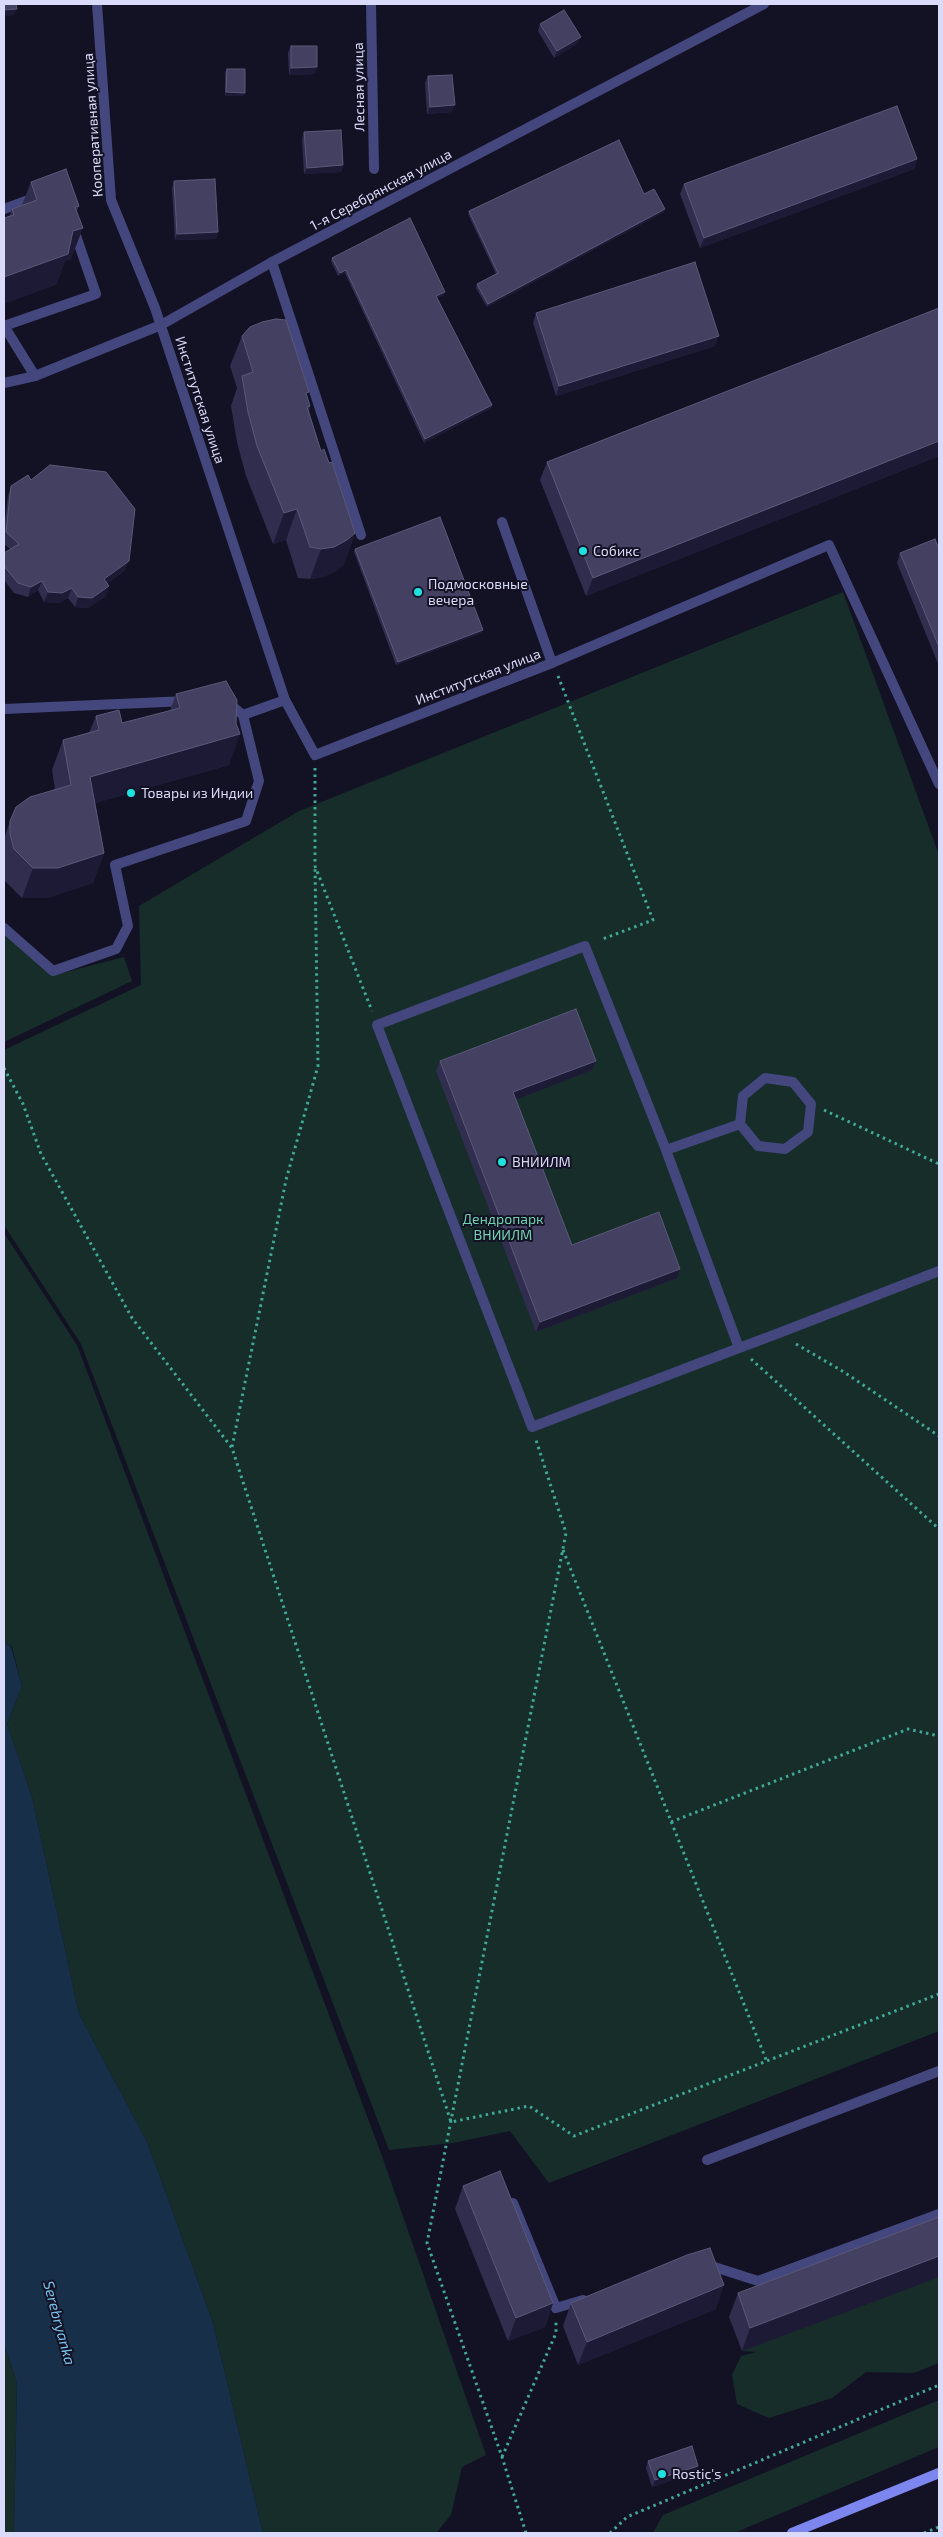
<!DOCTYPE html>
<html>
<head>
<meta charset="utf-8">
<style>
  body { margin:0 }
  #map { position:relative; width:943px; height:2537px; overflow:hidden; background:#131224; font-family:"Exo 2",sans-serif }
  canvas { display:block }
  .frame { position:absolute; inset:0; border:5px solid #dadafa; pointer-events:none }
</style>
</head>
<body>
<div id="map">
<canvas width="943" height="2537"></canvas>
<div class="frame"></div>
</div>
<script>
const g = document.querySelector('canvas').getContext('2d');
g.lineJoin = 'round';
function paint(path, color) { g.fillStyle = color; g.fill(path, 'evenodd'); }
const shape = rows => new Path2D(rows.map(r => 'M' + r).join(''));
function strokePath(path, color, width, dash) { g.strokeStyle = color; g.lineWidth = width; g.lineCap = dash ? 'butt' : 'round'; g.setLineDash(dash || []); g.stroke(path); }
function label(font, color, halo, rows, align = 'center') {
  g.font = font + ' "Exo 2",sans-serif'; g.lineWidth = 4; g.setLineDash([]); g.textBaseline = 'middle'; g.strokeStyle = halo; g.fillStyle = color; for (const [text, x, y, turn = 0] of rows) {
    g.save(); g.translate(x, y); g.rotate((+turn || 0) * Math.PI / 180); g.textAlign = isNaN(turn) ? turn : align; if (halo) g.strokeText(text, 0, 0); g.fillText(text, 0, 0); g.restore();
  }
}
const green = shape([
  [843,592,939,855,939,2031,549,2183,510,2131,453,2143,389,2150,81,1344,4,1225,4,1050,141,985,139,906,299,811],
  [4,922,62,973,124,957,132,981,4,1042],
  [4,1233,77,1345,382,2156,486,2455,462,2467,451,2515,436,2533,263,2533,213,2323,148,2144,79,2014,32,1797,7,1724,22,1686,12,1647,4,1642],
  [939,2277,939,2363,914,2373,866,2372,832,2398,769,2418,737,2404,732,2375,741,2356,756,2352,742,2351],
  [4,2343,17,2383,14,2533,4,2533],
  [939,2400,939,2447,734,2533,653,2533,663,2515]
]);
const water = shape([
  [4,1642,11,1647,22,1686,7,1724,32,1797,79,2014,148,2144,213,2323,263,2533,14,2533,17,2383,4,2343]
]);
const path = shape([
  [558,676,653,920,600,940],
  [315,768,315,866,372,1011],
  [4,1068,23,1104,41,1154,132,1318,232,1448,451,2122,529,2106,574,2136,939,1994],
  [824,1110,939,1164],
  [796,1344,844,1372,939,1436],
  [751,1359,939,1529],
  [232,1447,286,1180,318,1066,315,866],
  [563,1550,767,2062],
  [671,1822,908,1729,939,1736],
  [502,2457,556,2333,556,2322],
  [526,2533,502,2457,427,2243,566,1533,536,1440],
  [610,2533,627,2517,939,2385],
  [924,2533,939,2527]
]);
const service = shape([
  [4,209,34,198],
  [272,262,361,535],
  [35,376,4,326,96,294,74,230],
  [502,522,552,663],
  [4,709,187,701],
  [243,715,285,700],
  [4,928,53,971,116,949,128,926,115,865,246,821,259,781,243,715,226,701],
  [765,1078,793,1082,811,1104,808,1132,785,1149,758,1146,740,1124,743,1096,765,1078],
  [666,1150,740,1124],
  [739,1348,666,1150,585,946,377,1025,532,1427,739,1348,779,1333,939,1271],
  [707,2160,939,2071],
  [513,2203,556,2308,583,2300],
  [705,2264,758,2281,939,2214]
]);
const minor = shape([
  [97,4,111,200,155,308,285,700,315,755,552,663,829,545,939,784],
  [371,4,374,169],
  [4,383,35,376,161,325,272,262,764,4]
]);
const secondary = shape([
  [792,2533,939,2473]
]);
const wall = shape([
  [540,24,578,43,554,58,538,31],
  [291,46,315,74,289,75,288,53],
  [227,69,244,96,225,96,225,72],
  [428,76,452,112,427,114,425,83],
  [304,132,343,165,341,172,304,174,302,139],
  [917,159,914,169,700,248,680,194,684,184],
  [174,181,218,232,216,239,175,240,172,188],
  [31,182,79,206,77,211,71,259,65,261,56,285,9,217,12,209,22,205],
  [469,211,664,212,487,307,476,288,477,284,496,274,468,214],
  [332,258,444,295,437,298,492,405,491,408,424,443,345,273,338,276,331,261],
  [939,308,939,456,586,596,540,480,547,462],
  [536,313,715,346,556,396,533,323],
  [242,336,307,396,310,406,309,411,321,451,329,463,355,533,344,564,336,571,323,577,310,579,298,578,286,540,273,544,246,476,237,442,231,406,237,388,230,366],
  [31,480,125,570,108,583,106,596,88,608,75,607,68,598,59,603,44,602,38,590,28,597,14,593,4,580,4,553,10,549,4,544,4,528,8,496,11,486],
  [355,549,483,630,481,633,396,665,354,552],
  [939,549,939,666,897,563,900,553],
  [176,694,229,765,95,803,104,853,93,883,47,898,22,898,4,880,4,839,10,821,55,789,52,770,63,740,89,733,96,716,122,723,170,711],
  [440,1061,592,1070,516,1099,572,1245,677,1278,536,1332,436,1071],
  [463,2186,553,2303,545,2327,508,2341,455,2209],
  [939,2217,939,2277,742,2351,729,2317,738,2293],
  [571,2303,716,2309,578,2365,563,2326],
  [648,2461,698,2466,696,2472,652,2487,646,2468]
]);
const shadedWall = shape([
  [17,9,14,15,4,16,4,10],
  [581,37,578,43,554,58,557,51],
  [317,67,315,74,289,75,291,68],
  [226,92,245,93,244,96,225,96],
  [455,105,452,112,427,114,430,107],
  [917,159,914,169,700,248,704,238],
  [343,165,341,172,304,174,307,168],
  [665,209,664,212,487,307,488,304],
  [83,228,71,259,65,261,56,285,4,304,4,277,73,231],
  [218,232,216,239,175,240,177,234],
  [346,270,345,273,338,276,340,273],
  [445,292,444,295,434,300,436,296],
  [719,336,715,346,556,396,559,386],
  [492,405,491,408,424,443,425,439],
  [939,441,939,456,586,596,593,578],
  [297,509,286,540,273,544,284,513],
  [355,533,344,564,336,571,323,577,310,579,321,549],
  [129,561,125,570,101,589,104,579],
  [42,581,38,590,28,597,31,587],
  [109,586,106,596,88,608,75,607,78,597],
  [72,588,68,598,59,603,44,602,48,592],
  [483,630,481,633,396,665,398,662],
  [240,734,229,765,79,808,90,777],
  [104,853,93,883,47,898,22,898,33,868],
  [596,1061,592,1070,510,1102,513,1092],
  [680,1269,677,1278,536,1332,540,1322],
  [939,2256,939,2277,742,2351,750,2328],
  [724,2285,716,2309,578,2365,587,2342],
  [553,2303,545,2327,508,2341,516,2318],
  [698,2466,696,2472,652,2487,655,2480]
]);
const building = shape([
  [4,4,16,4,17,9,4,10,4,4],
  [564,10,581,37,557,51,540,24,564,10],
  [291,46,317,46,317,67,291,68,291,46],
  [227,69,245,69,245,93,226,92,227,69],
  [452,75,455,105,430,107,428,76,452,75],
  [897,106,917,159,704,238,684,184,897,106],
  [341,130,343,165,307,168,304,132,341,130],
  [619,140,644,194,654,189,665,209,488,304,477,284,498,273,469,211,619,140],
  [66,169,79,206,75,207,83,228,73,231,68,254,4,277,4,218,14,215,12,209,37,200,31,182,66,169],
  [215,179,218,232,177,234,174,181,215,179],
  [410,218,445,292,436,296,492,405,425,439,346,270,340,273,332,258,410,218],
  [695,262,719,336,559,386,536,313,695,262],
  [939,308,939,441,593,578,547,462,939,308],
  [276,319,286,320,309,392,306,393,310,406,307,407,321,451,324,449,329,463,332,462,355,533,347,540,334,547,321,549,310,547,297,509,284,513,257,446,248,412,242,376,253,372,242,336,250,327,262,322,276,319],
  [50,465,106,472,135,509,129,561,104,579,109,586,92,598,78,597,72,588,62,593,48,592,42,581,31,587,18,583,4,566,4,553,19,544,6,532,11,486,28,475,31,480,50,465],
  [440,517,483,630,398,662,355,549,440,517],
  [935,539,939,549,939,647,900,553,935,539],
  [226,681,237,700,236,723,240,734,90,777,104,853,58,868,33,868,14,849,10,834,10,821,16,807,30,797,71,785,63,740,99,730,96,716,119,710,122,723,180,708,176,694,226,681],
  [576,1009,596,1061,513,1092,572,1245,659,1212,680,1269,540,1322,440,1061,576,1009],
  [500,2171,553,2303,516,2318,463,2186,500,2171],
  [939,2217,939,2256,750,2328,738,2293,939,2217],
  [710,2248,724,2285,587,2342,571,2303,687,2255,710,2248],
  [692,2446,698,2466,655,2480,648,2461,692,2446]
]);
const markers = [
  [583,551,5,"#1fe1e0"],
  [418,592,5,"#1fe1e0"],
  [131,793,5,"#1fe1e0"],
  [502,1162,5,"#1fe1e0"],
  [662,2474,5,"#1fe1e0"]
];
const streetNames = [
  ["Лесная улица",359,87,-91],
  ["Кооперативная улица",93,125,-94],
  ["1-я Серебрянская улица",381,190,-28],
  ["Институтская улица",200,400,72],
  ["Институтская улица",478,677,-21]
];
const poiNames = [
  ["Собикс",593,551],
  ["Подмосковные",428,584],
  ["вечера",428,600],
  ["Товары из Индии",141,793],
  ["ВНИИЛМ",512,1162],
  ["Rostic's",672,2474]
];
const parkNames = [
  ["Дендропарк",503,1219],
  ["ВНИИЛМ",503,1235]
];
const waterNames = [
  ["Serebryanka",59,2323,75]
];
paint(green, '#162d2a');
paint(water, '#172f48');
strokePath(path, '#3fa897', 3, [2.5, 4]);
strokePath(service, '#43477d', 10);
strokePath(minor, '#43477d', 10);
strokePath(secondary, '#7d86ee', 10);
paint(wall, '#312d4f');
paint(shadedWall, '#1d1a36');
paint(building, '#434061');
strokePath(building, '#5b5879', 1);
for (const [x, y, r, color] of markers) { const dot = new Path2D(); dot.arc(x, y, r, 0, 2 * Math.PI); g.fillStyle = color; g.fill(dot); strokePath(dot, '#131224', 2); }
label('14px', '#dadafa', '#131224', streetNames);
label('14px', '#dadafa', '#131224', poiNames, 'left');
label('14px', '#6fd1ae', '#131224', parkNames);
label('italic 15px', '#75c2ed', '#131224', waterNames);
</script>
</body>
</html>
